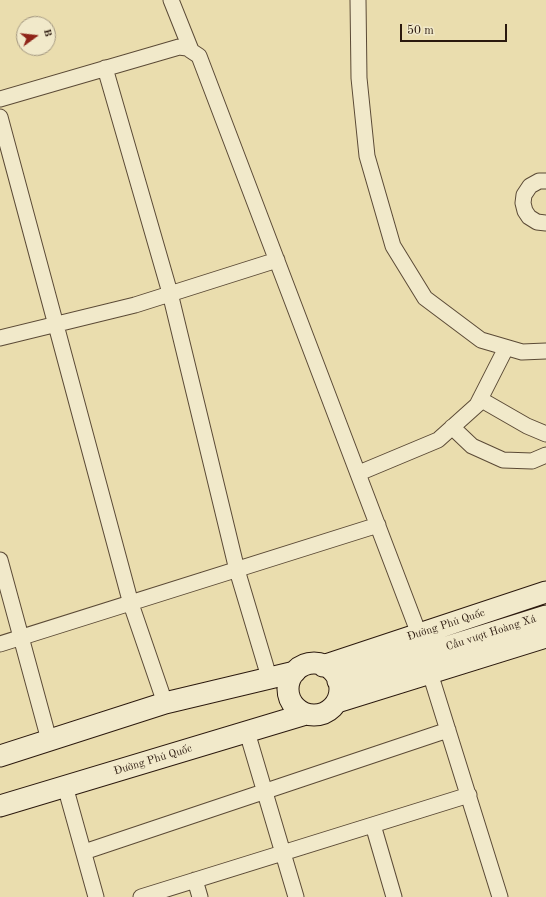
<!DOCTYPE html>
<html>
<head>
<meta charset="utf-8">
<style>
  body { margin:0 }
  #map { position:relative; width:546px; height:897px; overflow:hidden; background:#eaddae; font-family:"Old Standard TT",serif }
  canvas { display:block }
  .north { position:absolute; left:16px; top:16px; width:40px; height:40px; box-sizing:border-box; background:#f1e9ca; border:1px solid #a2967f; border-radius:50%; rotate:75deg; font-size:11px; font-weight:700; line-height:16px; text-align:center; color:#2b190e }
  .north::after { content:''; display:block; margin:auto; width:14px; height:18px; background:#8f2418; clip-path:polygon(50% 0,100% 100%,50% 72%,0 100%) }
  .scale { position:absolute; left:400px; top:24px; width:107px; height:18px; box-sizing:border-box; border:2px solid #2b190e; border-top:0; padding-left:5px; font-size:12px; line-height:14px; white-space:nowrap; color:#2b190e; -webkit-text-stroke:3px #f1e9ca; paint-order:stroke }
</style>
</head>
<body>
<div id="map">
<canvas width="546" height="897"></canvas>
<div class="north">B</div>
<div class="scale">50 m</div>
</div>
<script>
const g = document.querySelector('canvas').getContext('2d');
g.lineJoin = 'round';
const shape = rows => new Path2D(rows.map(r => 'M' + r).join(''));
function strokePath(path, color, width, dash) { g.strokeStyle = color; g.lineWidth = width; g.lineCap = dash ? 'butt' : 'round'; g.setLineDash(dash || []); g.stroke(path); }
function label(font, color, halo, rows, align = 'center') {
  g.font = font + ' "Old Standard TT",serif'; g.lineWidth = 3.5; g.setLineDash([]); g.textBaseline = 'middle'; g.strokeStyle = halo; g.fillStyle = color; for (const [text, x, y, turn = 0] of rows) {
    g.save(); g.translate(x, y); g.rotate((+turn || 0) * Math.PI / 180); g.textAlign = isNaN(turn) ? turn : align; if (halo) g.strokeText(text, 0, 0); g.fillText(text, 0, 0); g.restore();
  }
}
const minor = shape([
  [171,0,191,50],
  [358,0,359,78,367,156,393,246,425,298,481,340,522,352,546,351],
  [105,68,170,293,237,570,269,677],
  [0,99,179,47,187,48,199,56,419,634],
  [0,117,131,604,165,703],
  [546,181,539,181,530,186,524,195,523,203,525,211,529,217,537,222,546,223],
  [0,338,135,305,277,260],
  [480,399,527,426,546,434],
  [452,427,472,446,503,460,532,461,546,455],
  [359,473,438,440,477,405,506,348],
  [0,560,49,740],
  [0,644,378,525],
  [430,673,500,897],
  [247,732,296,897],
  [65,786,96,897],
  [373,825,394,897],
  [84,852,448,730],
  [195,880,200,897],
  [141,897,469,795]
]);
const secondary = shape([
  '288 689a26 26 0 1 1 52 0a26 26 0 1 1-52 0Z',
  [323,666,546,592],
  [338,681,546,616],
  [337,702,546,637],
  [0,756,165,703,295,672],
  [0,806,306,714]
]);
const streetNames = [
  ["Đường Phủ Quốc",446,625,-18],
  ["Cầu vượt Hoàng Xá",491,633,-18],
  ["Đường Phủ Quốc",153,760,-17]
];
strokePath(minor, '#5b4a36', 17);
strokePath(secondary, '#2b190e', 23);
strokePath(minor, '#f1e9ca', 15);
strokePath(secondary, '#f1e9ca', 21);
label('11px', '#2b190e', '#f1e9ca', streetNames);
</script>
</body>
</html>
